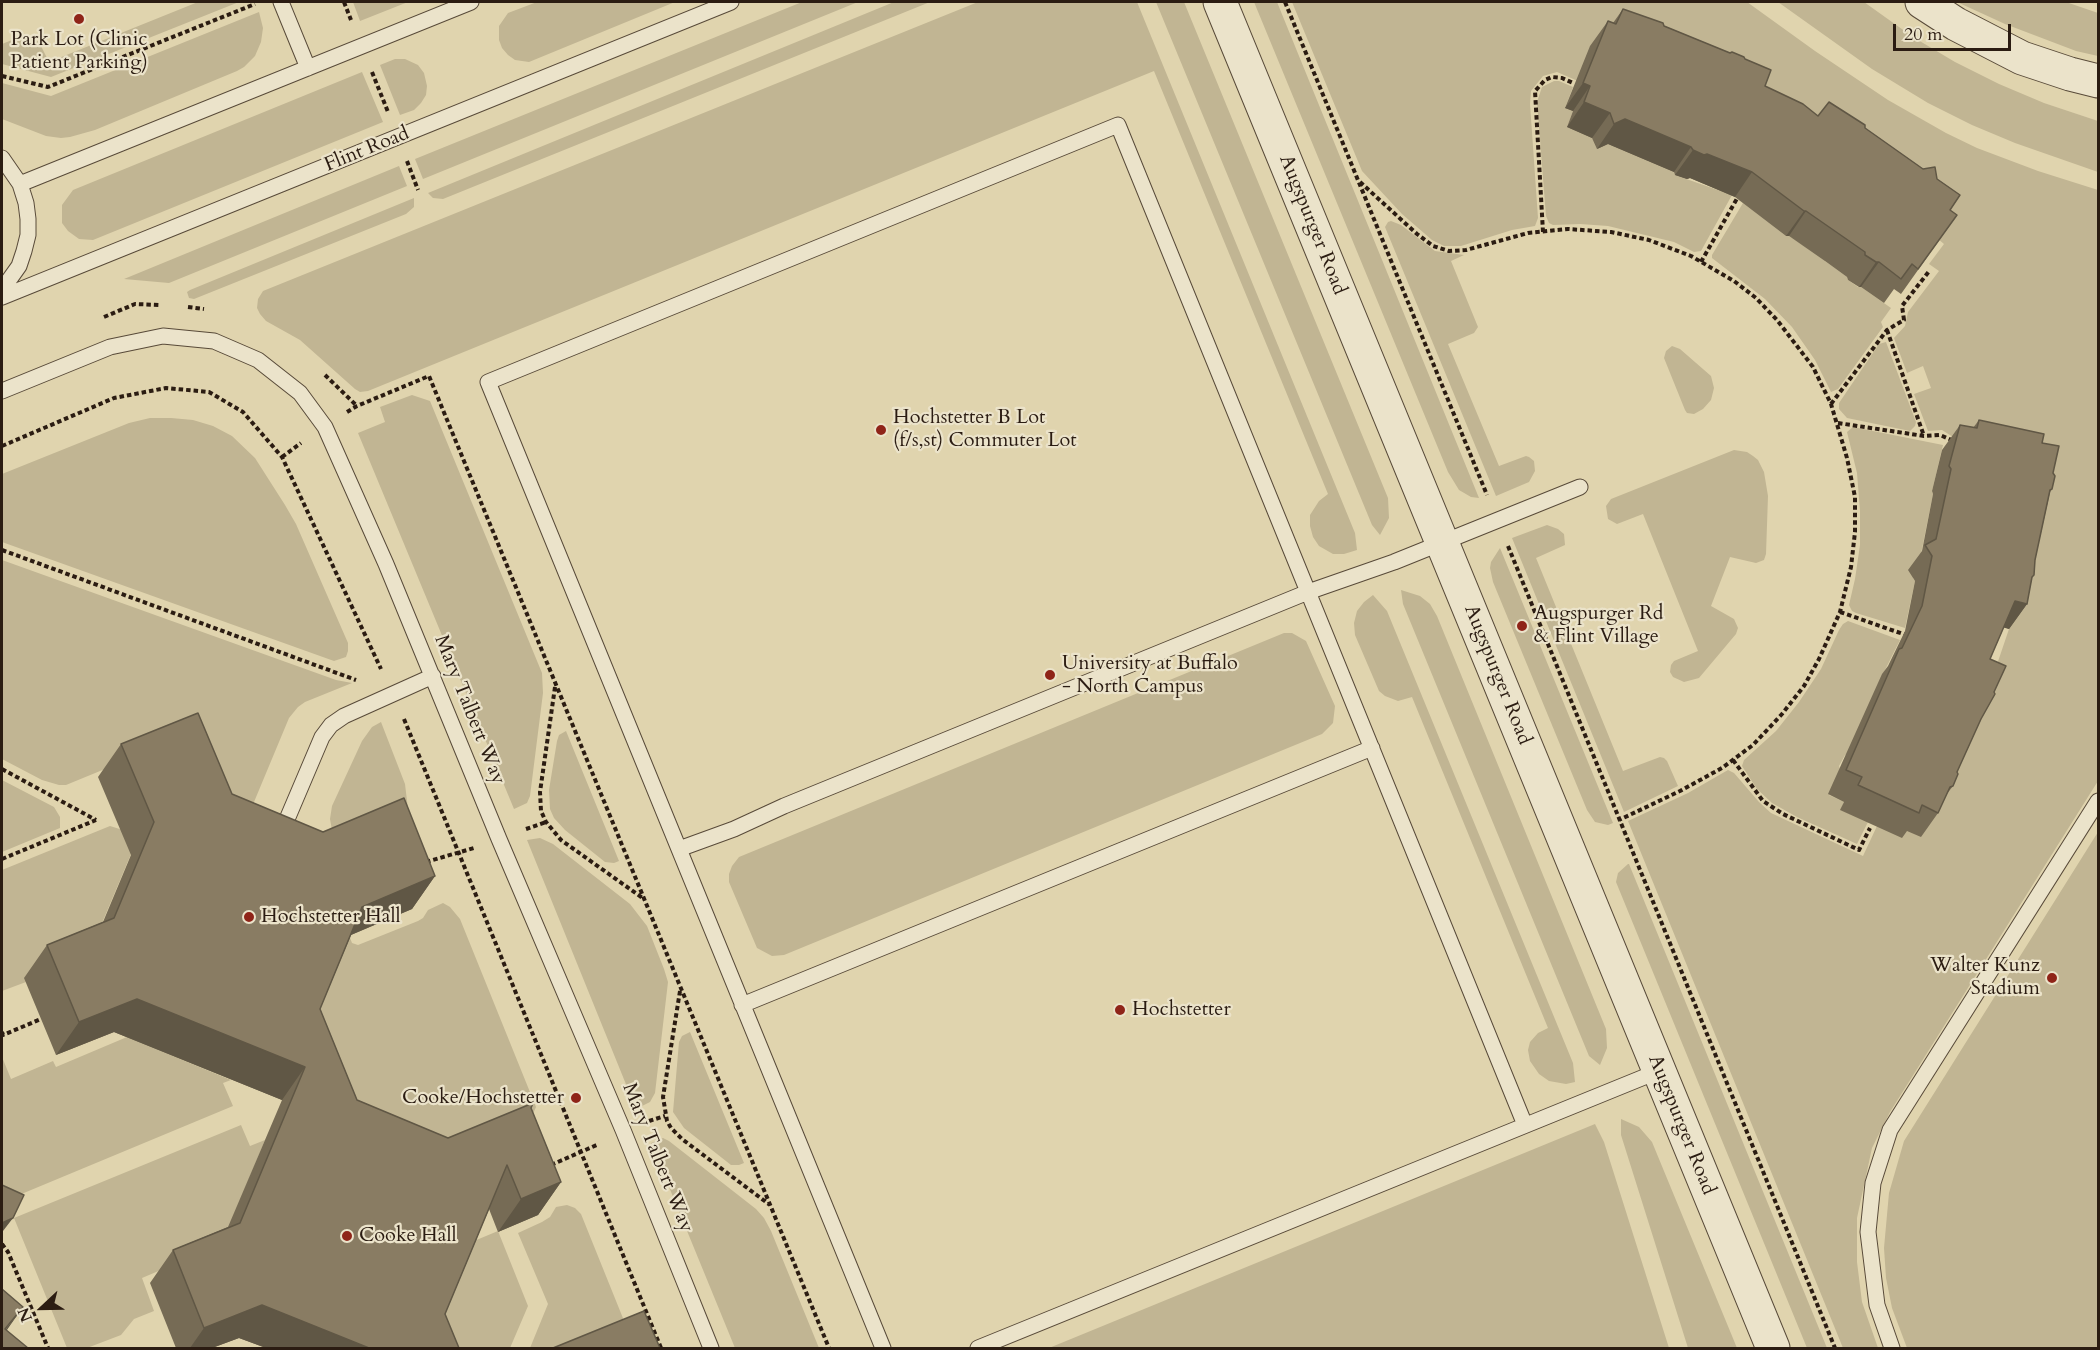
<!DOCTYPE html>
<html>
<head>
<meta charset="utf-8">
<style>
  body { margin:0 }
  #map { position:relative; width:2100px; height:1350px; overflow:hidden; background:#e0d4ae; font-family:Cardo,serif }
  canvas { display:block }
  .frame { position:absolute; inset:0; border:3px solid #2b1c12; pointer-events:none }
  .north { position:absolute; left:12px; top:1278px; width:60px; height:60px; -webkit-text-stroke:4px #ebe3ca; paint-order:stroke; rotate:248deg; font-size:16px; font-weight:700; line-height:24px; text-align:center; color:#2b1c12 }
  .north::after { content:''; display:block; margin:auto; width:21px; height:27px; background:#2b1c12; clip-path:polygon(50% 0,100% 100%,50% 72%,0 100%) }
  .scale { position:absolute; left:1893px; top:24px; width:118px; height:27px; box-sizing:border-box; border:3px solid #2b1c12; border-top:0; padding-left:8px; font-size:18px; line-height:21px; white-space:nowrap; color:#2b1c12; -webkit-text-stroke:4px #ebe3ca; paint-order:stroke }
</style>
</head>
<body>
<div id="map">
<canvas width="2100" height="1350"></canvas>
<div class="frame"></div>
<div class="north">N</div>
<div class="scale">20 m</div>
</div>
<script>
const g = document.querySelector('canvas').getContext('2d');
g.lineJoin = 'round';
function paint(path, color) { g.fillStyle = color; g.fill(path, 'evenodd'); }
const shape = rows => new Path2D(rows.map(r => 'M' + r).join(''));
function strokePath(path, color, width, dash) { g.strokeStyle = color; g.lineWidth = width; g.lineCap = dash ? 'butt' : 'round'; g.setLineDash(dash || []); g.stroke(path); }
function label(font, color, halo, rows, align = 'center') {
  g.font = font + ' Cardo,serif'; g.lineWidth = 4.5; g.setLineDash([]); g.textBaseline = 'middle'; g.strokeStyle = halo; g.fillStyle = color; for (const [text, x, y, turn = 0] of rows) {
    g.save(); g.translate(x, y); g.rotate((+turn || 0) * Math.PI / 180); g.textAlign = isNaN(turn) ? turn : align; if (halo) g.strokeText(text, 0, 0); g.fillText(text, 0, 0); g.restore();
  }
}
const green = shape([
  [198,2,239,2,51,77,2,64,2,44,22,36,28,36,39,42,49,62],
  [353,2,408,2,360,21],
  [537,2,675,2,529,62,515,60,508,55,502,48,499,40,499,26,508,13],
  [802,2,858,2,423,179,415,159],
  [894,2,930,2,443,199,433,198,428,193],
  [978,2,1137,2,1355,533,1357,550,1344,554,1333,554,1319,546,1313,537,1310,526,1310,515,1319,501,1328,494,1154,71,368,391,360,392,355,389,300,340,266,321,260,314,257,308,258,299,263,291],
  [1156,2,1184,2,1388,498,1389,518,1380,535,1372,525],
  [1254,2,1277,2,1479,498,1471,497,1459,490,1448,472],
  [1292,2,1747,2,1815,51,1888,100,1946,133,1977,148,2038,171,2098,190,2098,781,1890,1112,1872,1148,1857,1218,1857,1262,1862,1302,1878,1348,1843,1348,1628,821,1688,793,1728,770,1734,773,1759,802,1771,813,1863,856,1877,826,1988,691,2009,629,2015,602,1953,437,1942,430,1928,431,1914,394,1931,388,1923,366,1907,373,1894,338,1905,326,1908,312,1939,271,1929,264,1944,244,1932,234,1557,72,1543,76,1531,91,1530,104,1538,218,1535,226,1512,230,1461,246,1444,246,1432,240,1402,214,1362,171],
  [1778,2,1864,2,1913,37,1955,62,1999,84,2044,103,2098,121,2098,172,2015,143,1972,125,1928,103,1872,69],
  [1957,2,2066,2,2098,13,2098,56,2076,51,2005,24],
  [259,12,263,28,261,42,255,56,244,67,237,71,95,130,70,137,61,138,46,136,2,119,2,83,51,96],
  [395,59,405,59,418,65,424,73,427,86,426,95,421,103,414,110,400,115,380,65],
  [362,72,383,122,93,240,79,239,68,231,62,223,62,205,73,190],
  [1554,81,1559,81,1573,87,1565,108,1573,111,1567,127,1592,138,1594,141,1605,145,1608,144,1674,172,1675,175,1732,195,1701,251,1694,252,1674,242,1608,226,1580,224,1553,225,1549,223,1546,216,1537,102,1542,87],
  [399,166,407,186,169,283,124,279],
  [414,198,414,207,406,214,194,299,189,298,187,292,190,290],
  [1743,203,1786,236,1789,236,1812,251,1835,247,1825,261,1847,277,1848,280,1858,287,1861,287,1891,308,1881,322,1883,327,1838,389,1831,392,1815,360,1792,327,1765,299,1712,258,1712,255],
  [1391,221,1401,225,1435,251,1464,255,1451,261,1478,327,1474,333,1448,344,1499,466,1526,456,1529,457,1534,461,1535,471,1529,482,1496,496,1385,227,1388,222],
  [1886,342,1916,422,1915,426,1910,431,1847,418,1839,409,1839,403,1879,344],
  [1672,346,1680,349,1711,376,1714,388,1711,400,1703,409,1694,414,1687,413,1685,410,1664,358,1666,351],
  [412,395,430,401,542,673,543,693,530,796,527,803,514,809,358,433,385,422,380,407],
  [150,418,171,418,193,420,213,426,232,436,255,458,285,505,296,524,348,643,348,651,346,657,334,661,2,542,2,474,129,423],
  [1853,427,1943,445,1932,491,1933,494,1919,564,1913,578,1915,581,1905,628,1856,613,1852,611,1849,605,1855,579,1860,545,1860,511,1857,473,1847,432],
  [1734,450,1747,452,1753,456,1758,460,1764,472,1768,496,1766,554,1764,560,1756,563,1730,557,1711,606,1734,619,1738,628,1736,634,1699,678,1684,682,1673,677,1670,672,1671,665,1674,661,1698,651,1643,514,1617,524,1608,519,1606,506,1611,499],
  [1547,525,1558,529,1564,534,1565,545,1536,558,1623,771,1660,757,1664,758,1667,761,1678,786,1624,812,1512,538],
  [1500,548,1613,823,1608,825,1595,822,1587,810,1493,582,1490,568,1491,562],
  [2,560,336,680,352,683,305,702,298,707,289,718,249,814,173,741,66,785,59,785,42,780,2,759],
  [1401,590,1420,596,1430,604,1437,616,1606,1029,1607,1048,1600,1065,1589,1056,1403,604],
  [1373,595,1387,611,1573,1063,1575,1082,1566,1084,1549,1081,1539,1074,1530,1061,1528,1050,1530,1042,1538,1033,1548,1028,1412,697,1398,701,1385,696,1379,691,1355,635,1354,623,1357,611,1364,602],
  [1848,621,1900,640,1877,686,1877,689,1848,754,1845,755,1839,766,1840,769,1829,795,1844,802,1841,810,1868,822,1857,844,1797,817,1772,803,1757,789,1742,766,1744,760,1776,731,1799,702,1821,669,1839,630,1843,624],
  [1284,633,1292,633,1306,641,1335,706,1333,723,1322,734,784,955,772,956,757,948,729,882,729,874,732,866,739,857],
  [381,722,405,784,408,809,332,830,330,819,332,806,362,741,372,727],
  [566,731,619,861,614,863,605,862,565,830,554,818,550,809,549,790,557,741,559,735],
  [2,780,54,807,60,817,60,828,2,852],
  [110,826,139,835,81,973,74,957,25,977,26,982,2,991,2,870],
  [2098,832,2098,1348,1907,1348,1892,1308,1886,1278,1884,1248,1889,1193,1904,1141],
  [540,838,553,844,630,904,647,926,664,969,668,982,655,1093,650,1102,636,1109,527,840],
  [1628,864,1629,864,1827,1348,1807,1348,1616,882,1618,873],
  [443,903,450,907,460,919,536,1107,532,1116,450,1181,301,1052,345,925,352,943,358,945,418,921,423,918,428,910],
  [690,1032,744,1163,739,1165,731,1165,684,1128,673,1112,679,1042,682,1036],
  [127,1037,231,1080,223,1083,233,1106,7,1200,2,1187,2,1057,11,1079,53,1061,56,1067],
  [1621,1119,1639,1127,1652,1142,1737,1348,1688,1348,1621,1135],
  [1595,1124,1604,1142,1669,1348,1049,1348],
  [241,1125,250,1146,265,1140,222,1244,142,1278,154,1311,134,1319,121,1335,87,1348,67,1348,14,1218],
  [663,1138,669,1141,756,1209,764,1218,771,1231,819,1348,735,1348,651,1143],
  [567,1205,575,1208,581,1214,635,1348,530,1348,548,1304,518,1233,542,1222,550,1217,556,1207],
  [498,1231,528,1306,510,1348,421,1348,474,1241]
]);
const path = shape([
  [344,2,351,20],
  [1285,2,1487,495],
  [372,72,388,112],
  [2,76,48,87,255,4],
  [407,161,418,190],
  [1360,182,1417,234,1433,246,1449,251,1466,250,1528,233,1568,229,1611,232,1649,240,1691,256,1734,281,1756,298,1777,320,1813,367,1831,404,1847,458,1855,497,1855,532,1851,567,1840,612,1819,659,1804,686,1782,714,1753,745,1722,768,1680,791,1619,820],
  [1543,232,1535,91,1545,80,1552,77,1562,78,1573,83],
  [1701,262,1739,195],
  [188,307,204,309],
  [104,317,135,304,160,305],
  [1887,330,1924,436],
  [325,375,357,406],
  [1831,404,1887,330,1904,320,1902,306,1930,270],
  [347,412,357,406,429,376,829,1348],
  [1838,423,1924,436,1940,435,1954,441],
  [2,446,114,398,166,388,209,392,243,412,282,457,381,669],
  [282,457,301,443],
  [1508,546,1835,1348],
  [2,550,356,680],
  [1840,612,1906,635],
  [555,687,540,792,541,811,546,822,561,840,644,899],
  [404,719,661,1348],
  [1733,760,1763,801,1783,814,1859,850,1870,828],
  [2,769,96,820],
  [526,829,546,822],
  [2,859,96,820],
  [426,862,474,848],
  [680,991,663,1097,667,1121,671,1128,682,1139,770,1205],
  [2,1032,3,1035,41,1019],
  [649,1121,665,1116],
  [551,1165,599,1144],
  [2,1244,8,1252,48,1348]
]);
const service = shape([
  [281,2,308,68],
  [2,158,20,184,26,203,28,219,28,235,24,251,19,266,2,290],
  [20,184,471,2],
  [2,297,731,2],
  [2,391,110,347,163,336,214,341,258,360,300,393,325,427,386,564,499,839,623,1130,711,1348],
  [285,824,322,737,331,725,344,716,433,676],
  [679,849,734,829,784,806,1308,592,1394,562,1580,487],
  [742,1005,1372,748],
  [883,1348,488,382,1118,125,1525,1125],
  [978,1348,1659,1071],
  [1892,1348,1877,1305,1868,1232,1873,1183,1890,1130,2098,801]
]);
const tertiary = shape([
  [1220,2,1773,1348],
  [1922,2,1956,24,2022,58,2070,74,2098,81]
]);
const wall = shape([
  [1623,9,1745,59,1765,86,1818,116,1865,128,1960,195,1950,210,1957,215,1901,294,1894,289,1884,303,1861,287,1859,287,1848,280,1847,277,1825,261,1789,236,1786,236,1735,197,1690,178,1687,179,1675,175,1674,172,1608,144,1597,149,1592,138,1567,127,1573,111,1565,108,1590,46,1608,21,1613,23],
  [1979,420,2042,443,2053,473,2052,489,2050,492,2035,560,2034,575,2032,578,2027,604,2009,629,2004,627,1990,659,1981,719,1957,772,1953,786,1946,795,1938,813,1921,837,1907,831,1902,838,1840,810,1844,802,1828,794,1882,674,1888,666,1905,631,1915,581,1908,570,1922,551,1933,494,1932,491,1942,450,1960,425,1973,428],
  [121,744,232,794,323,832,435,876,412,909,351,935,320,1009,357,1100,448,1138,531,1108,561,1182,538,1215,498,1232,489,1209,445,1314,459,1348,266,1348,239,1338,212,1348,176,1348,150,1283,173,1250,228,1227,282,1100,114,1032,56,1055,24,978,47,945,103,922,131,855,98,777]
]);
const shadedWall = shape([
  [1583,83,1590,86,1573,111,1565,108],
  [1584,102,1610,113,1592,138,1567,127],
  [1625,119,1691,147,1674,172,1608,144,1597,149,1614,124],
  [1693,150,1707,154,1752,172,1735,197,1690,178,1687,179,1675,175],
  [1804,211,1806,211,1789,236,1786,236],
  [1876,262,1879,262,1861,287,1859,287],
  [2015,601,2027,604,2009,629,1998,626],
  [435,876,412,909,339,940,362,907],
  [137,999,305,1067,282,1100,114,1032,56,1055,79,1022],
  [561,1182,538,1215,498,1232,521,1199],
  [13,1218,3,1231,2,1232,2,1223],
  [262,1305,369,1348,266,1348,239,1338,212,1348,190,1348,204,1328],
  [23,1307,2,1337,2,1334]
]);
const building = shape([
  [1623,9,1663,23,1664,26,1730,53,1732,52,1744,57,1745,59,1771,70,1765,86,1803,104,1818,116,1829,102,1865,125,1865,128,1923,169,1935,167,1937,179,1960,195,1950,210,1957,215,1918,269,1912,264,1901,279,1879,262,1876,262,1865,255,1865,252,1842,236,1806,211,1804,211,1752,172,1707,154,1704,155,1693,150,1691,147,1625,119,1614,124,1610,113,1584,102,1590,86,1583,83,1608,21,1616,24,1623,9],
  [1979,420,2044,434,2042,443,2059,446,2053,473,2055,476,2052,489,2050,490,2035,560,2034,575,2032,577,2027,604,2015,601,1990,659,2006,666,1994,692,1995,694,1981,719,1957,772,1958,774,1953,786,1950,787,1938,813,1922,805,1919,813,1858,785,1862,777,1846,770,1899,649,1902,648,1922,606,1932,556,1925,545,1936,539,1951,469,1949,466,1960,425,1977,428,1979,420],
  [198,713,232,794,323,832,404,798,435,876,362,907,320,1009,357,1100,448,1138,533,1103,531,1108,561,1182,521,1199,507,1165,445,1314,459,1348,369,1348,262,1305,204,1328,173,1250,240,1223,305,1067,137,999,79,1022,47,945,114,918,154,822,121,744,198,713],
  [2,1185,24,1195,13,1218,2,1223,2,1185],
  [2,1289,23,1307,5,1329,28,1348,2,1348,2,1289],
  [644,1311,660,1348,553,1348,644,1311]
]);
const markers = [
  [79,19,6,"#8f2418"],
  [881,430,6,"#8f2418"],
  [1522,626,6,"#8f2418"],
  [1050,675,6,"#8f2418"],
  [249,917,6,"#8f2418"],
  [2052,978,6,"#8f2418"],
  [1120,1010,6,"#8f2418"],
  [576,1098,6,"#8f2418"],
  [347,1236,6,"#8f2418"]
];
const poiNames = [
  ["Park Lot (Clinic",79,40,"center"],
  ["Patient Parking)",79,63,"center"],
  ["Hochstetter B Lot",893,418],
  ["(f/s,st) Commuter Lot",893,441],
  ["Augspurger Rd",1534,614],
  ["& Flint Village",1534,637],
  ["University at Buffalo",1062,664],
  ["- North Campus",1062,687],
  ["Hochstetter Hall",261,917],
  ["Walter Kunz",2040,966,"right"],
  ["Stadium",2040,989,"right"],
  ["Hochstetter",1132,1010],
  ["Cooke/Hochstetter",564,1098,"right"],
  ["Cooke Hall",359,1236]
];
const streetNames = [
  ["Flint Road",367,150,-22],
  ["Augspurger Road",1312,225,68],
  ["Augspurger Road",1497,675,68],
  ["Mary Talbert Way",469,710,68],
  ["Augspurger Road",1681,1125,68],
  ["Mary Talbert Way",657,1158,68]
];
paint(green, '#c1b593');
strokePath(service, '#584a39', 17);
strokePath(tertiary, '#584a39', 35);
strokePath(path, '#2b1c12', 4, [4.5, 3]);
strokePath(service, '#ebe3ca', 15);
strokePath(tertiary, '#ebe3ca', 33);
paint(wall, '#766b55');
paint(shadedWall, '#605745');
paint(building, '#897c63');
strokePath(building, '#605745', 1.5);
for (const [x, y, r, color] of markers) { const dot = new Path2D(); dot.arc(x, y, r, 0, 2 * Math.PI); g.fillStyle = color; g.fill(dot); strokePath(dot, '#ebe3ca', 2); }
label('20px', '#2b1c12', '#ebe3ca', poiNames, 'left');
label('20px', '#2b1c12', '#ebe3ca', streetNames);
</script>
</body>
</html>
